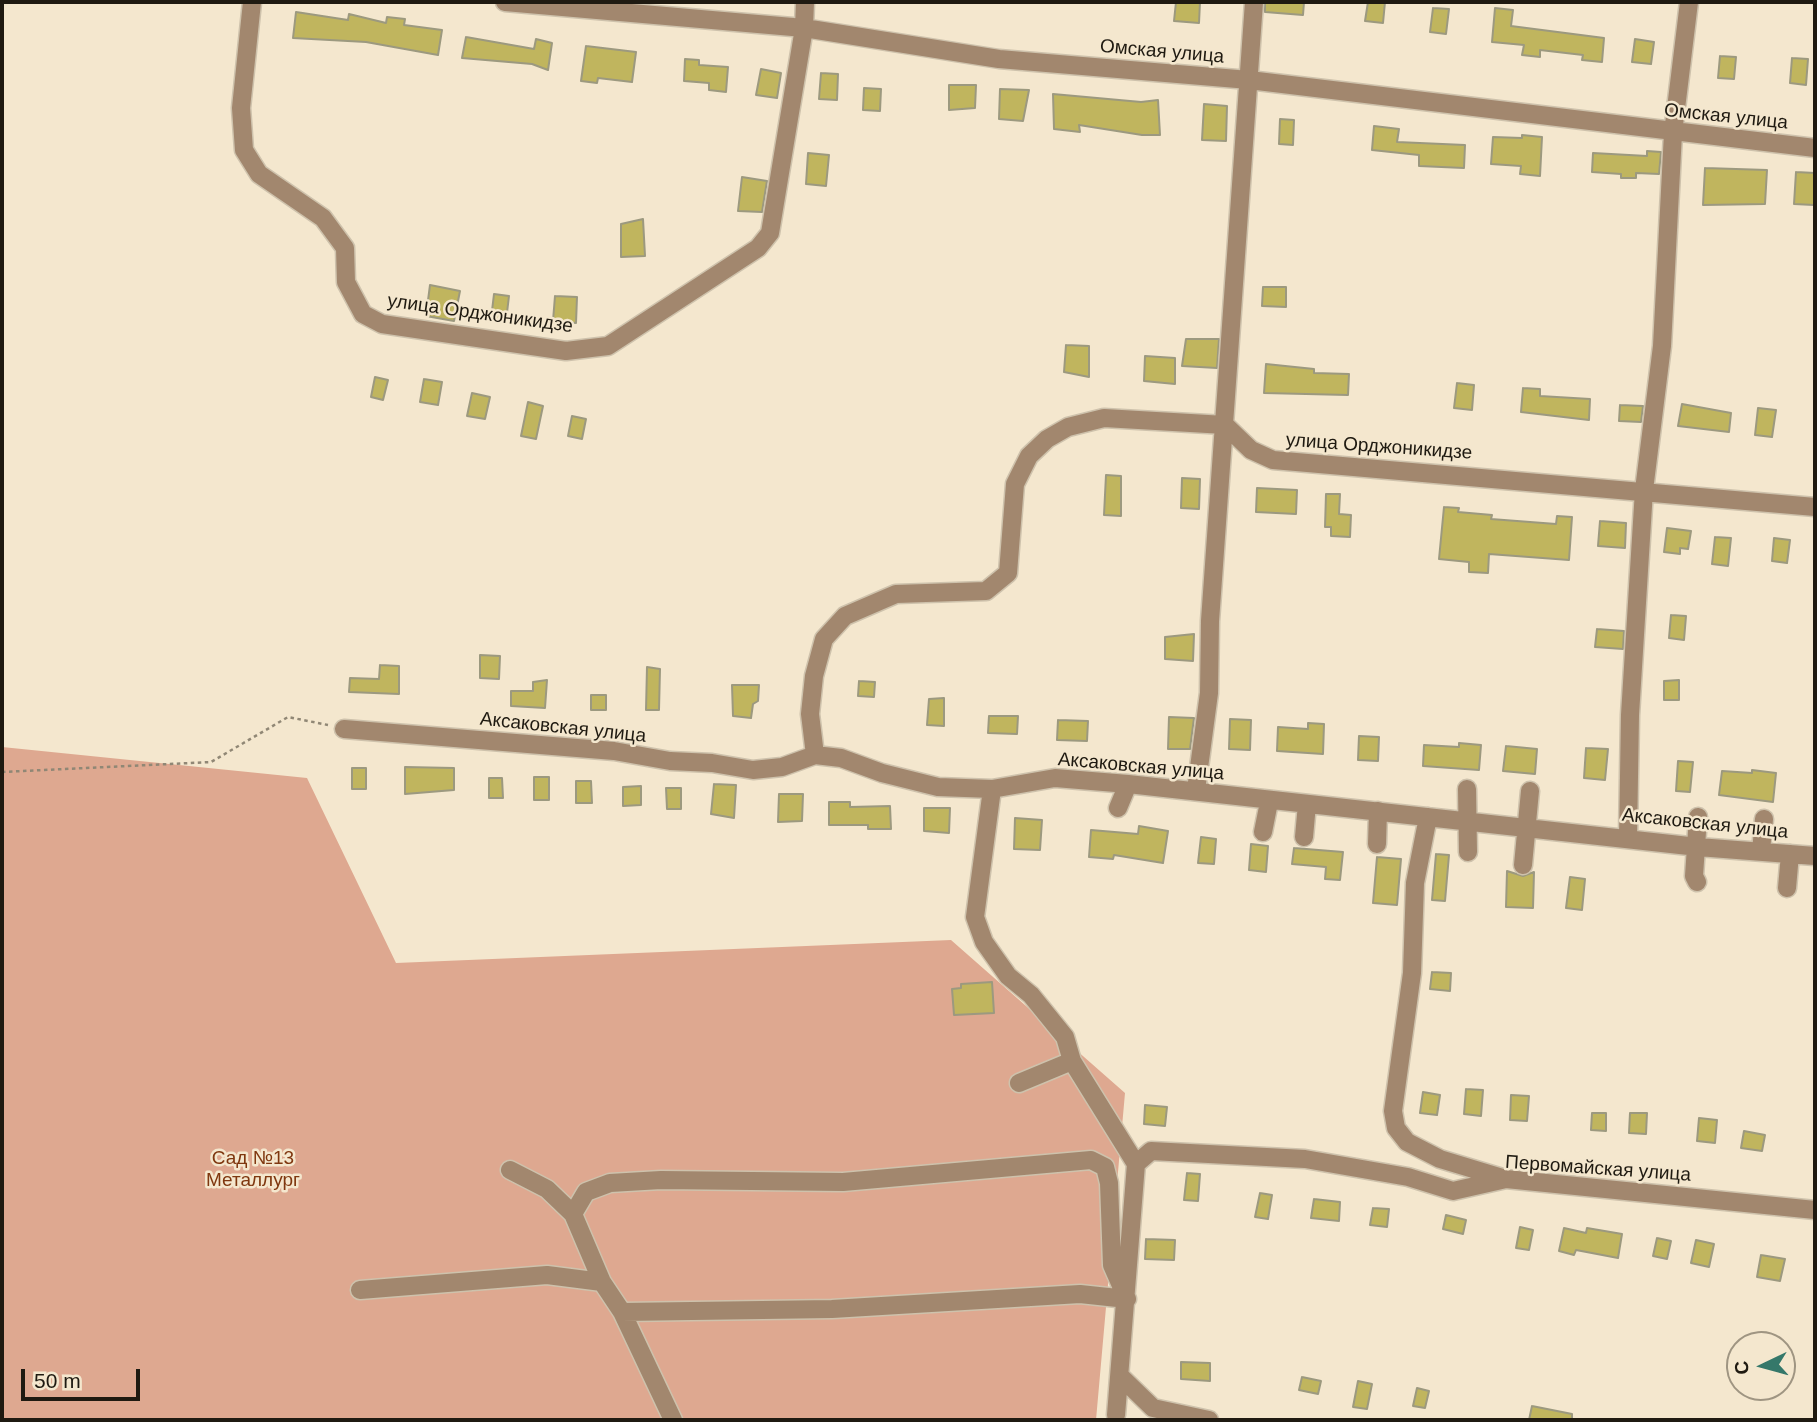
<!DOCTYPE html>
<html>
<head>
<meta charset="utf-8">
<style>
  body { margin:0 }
  #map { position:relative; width:1817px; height:1422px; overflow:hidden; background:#f4e7ce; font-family:Arial,sans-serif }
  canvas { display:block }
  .frame { position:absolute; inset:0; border:4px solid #1f1a11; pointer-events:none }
  .north { position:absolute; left:1726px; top:1331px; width:70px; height:70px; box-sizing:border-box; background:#f4e7ce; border:2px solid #9f9582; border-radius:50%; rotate:265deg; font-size:19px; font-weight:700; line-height:28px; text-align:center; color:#1f1a11 }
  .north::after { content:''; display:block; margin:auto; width:24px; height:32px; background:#35786a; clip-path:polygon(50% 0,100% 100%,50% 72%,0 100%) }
  .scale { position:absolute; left:21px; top:1369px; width:119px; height:32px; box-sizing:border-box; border:4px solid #1f1a11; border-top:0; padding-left:9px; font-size:21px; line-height:24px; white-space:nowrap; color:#1f1a11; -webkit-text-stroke:5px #f4e7ce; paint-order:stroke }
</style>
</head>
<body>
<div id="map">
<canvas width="1817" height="1422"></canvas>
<div class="frame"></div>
<div class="north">С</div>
<div class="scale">50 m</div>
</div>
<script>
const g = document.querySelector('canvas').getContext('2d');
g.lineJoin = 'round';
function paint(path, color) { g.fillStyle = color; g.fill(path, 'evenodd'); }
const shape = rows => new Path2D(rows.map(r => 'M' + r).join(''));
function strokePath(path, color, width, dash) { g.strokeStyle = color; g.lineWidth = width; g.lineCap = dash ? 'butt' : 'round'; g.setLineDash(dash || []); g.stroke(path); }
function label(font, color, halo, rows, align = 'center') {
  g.font = font + ' Arial,sans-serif'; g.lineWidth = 5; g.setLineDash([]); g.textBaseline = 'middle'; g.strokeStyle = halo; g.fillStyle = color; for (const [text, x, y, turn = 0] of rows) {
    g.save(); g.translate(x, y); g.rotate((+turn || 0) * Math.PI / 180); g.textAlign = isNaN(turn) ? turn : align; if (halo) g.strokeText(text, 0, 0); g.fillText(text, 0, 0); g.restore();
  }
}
const green = shape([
  [2,747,307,778,396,963,951,940,1125,1093,1096,1420,2,1420]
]);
const building = shape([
  [1176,2,1200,2,1199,23,1174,21,1176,2],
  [1265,2,1304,2,1303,15,1265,12,1265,2],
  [1368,2,1385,2,1383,23,1365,21,1368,2],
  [1433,8,1449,9,1446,34,1430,32,1433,8],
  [1495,8,1513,10,1511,26,1604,38,1602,62,1582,60,1583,55,1540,50,1540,57,1522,55,1524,45,1492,42,1495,8],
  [296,12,348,20,349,14,386,23,387,17,405,19,404,25,442,30,438,55,366,42,293,38,296,12],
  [466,37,534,49,536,39,552,43,548,70,532,64,462,58,466,37],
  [1635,39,1654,42,1651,64,1632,62,1635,39],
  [586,46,636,52,632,82,598,78,597,83,581,81,586,46],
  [1720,56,1736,57,1734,79,1718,78,1720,56],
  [1792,58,1808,59,1806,85,1790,83,1792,58],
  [685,59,699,60,699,65,728,67,726,92,709,90,709,83,684,81,685,59],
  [761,69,781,73,777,98,756,95,761,69],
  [821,73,838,74,837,100,819,99,821,73],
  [949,85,976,85,975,108,949,110,949,85],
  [864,88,881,89,880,111,863,110,864,88],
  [1000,89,1029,90,1023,121,999,119,1000,89],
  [1053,94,1141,102,1158,100,1160,135,1142,135,1079,125,1080,132,1054,129,1053,94],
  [1204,104,1227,106,1226,141,1202,140,1204,104],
  [1280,119,1294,120,1293,145,1279,144,1280,119],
  [1374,126,1399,129,1397,142,1465,145,1464,168,1419,166,1419,155,1372,150,1374,126],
  [1522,135,1542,137,1540,176,1520,174,1521,166,1491,164,1493,137,1522,138,1522,135],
  [1647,151,1661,152,1659,174,1636,173,1636,178,1621,178,1621,174,1592,172,1593,153,1647,156,1647,151],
  [808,153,829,155,826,186,806,184,808,153],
  [1705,168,1767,170,1765,204,1703,205,1705,168],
  [1796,172,1815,173,1814,205,1794,204,1796,172],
  [742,177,767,181,762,212,738,211,742,177],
  [643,219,645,256,621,257,621,224,643,219],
  [430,285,460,291,454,321,426,316,430,285],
  [1263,287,1286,287,1286,307,1262,306,1263,287],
  [494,294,509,296,506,321,491,319,494,294],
  [555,296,577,297,576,323,553,321,555,296],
  [1186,339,1219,339,1217,368,1182,366,1186,339],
  [1066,345,1089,346,1089,377,1064,372,1066,345],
  [1145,356,1175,358,1175,384,1144,381,1145,356],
  [1266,364,1314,369,1314,373,1349,374,1348,395,1264,393,1266,364],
  [375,377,388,380,383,400,371,397,375,377],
  [424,379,442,382,438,405,420,402,424,379],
  [1457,383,1474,385,1472,410,1454,408,1457,383],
  [1523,388,1540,389,1540,396,1590,399,1589,420,1521,412,1523,388],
  [472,393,490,397,485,419,467,416,472,393],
  [528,402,543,406,536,439,521,436,528,402],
  [1682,404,1731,413,1729,432,1678,426,1682,404],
  [1620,405,1643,406,1641,422,1619,421,1620,405],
  [1758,408,1776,410,1772,437,1755,435,1758,408],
  [572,416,586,419,582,439,568,436,572,416],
  [1106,475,1121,476,1121,516,1104,515,1106,475],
  [1182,478,1200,479,1199,509,1181,508,1182,478],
  [1257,488,1297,490,1296,514,1256,512,1257,488],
  [1326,494,1340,494,1339,514,1351,515,1350,537,1331,536,1331,527,1325,527,1326,494],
  [1444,507,1459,508,1458,512,1492,515,1491,519,1556,524,1557,516,1572,517,1569,560,1489,554,1488,573,1469,572,1469,562,1439,559,1444,507],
  [1600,521,1626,523,1625,548,1598,546,1600,521],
  [1667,528,1691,531,1688,549,1680,548,1680,554,1664,552,1667,528],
  [1715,537,1731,538,1728,566,1712,564,1715,537],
  [1774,538,1790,540,1787,563,1772,561,1774,538],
  [1671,615,1686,616,1684,640,1669,638,1671,615],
  [1597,629,1624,631,1623,649,1595,647,1597,629],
  [1194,634,1193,661,1165,659,1165,637,1194,634],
  [480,655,500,656,499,679,480,678,480,655],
  [380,665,399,666,399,694,349,692,350,678,379,679,380,665],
  [647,667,660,669,659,710,646,710,647,667],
  [547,680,545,708,511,706,511,691,533,691,533,682,547,680],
  [1679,680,1679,700,1664,700,1664,681,1679,680],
  [859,681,875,682,874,697,858,696,859,681],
  [732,685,759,685,758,701,753,704,751,718,733,716,732,685],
  [591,695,606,695,606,710,591,710,591,695],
  [944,698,944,726,927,725,929,699,944,698],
  [989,716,1018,716,1017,734,988,733,989,716],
  [1169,717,1194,718,1190,749,1168,749,1169,717],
  [1230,719,1251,720,1250,750,1229,749,1230,719],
  [1058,720,1088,721,1087,741,1057,740,1058,720],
  [1308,723,1324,724,1323,754,1277,751,1278,727,1308,729,1308,723],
  [1359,736,1379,737,1378,761,1358,760,1359,736],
  [1459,743,1481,745,1479,770,1423,766,1424,745,1459,747,1459,743],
  [1506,746,1537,749,1535,774,1503,771,1506,746],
  [1586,748,1608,749,1605,780,1584,778,1586,748],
  [1678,761,1693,762,1690,792,1676,791,1678,761],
  [405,767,454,768,454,790,405,794,405,767],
  [352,768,366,768,366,789,352,789,352,768],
  [1752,770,1776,773,1773,802,1719,795,1722,771,1752,773,1752,770],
  [534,777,549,777,549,800,534,800,534,777],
  [489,778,502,778,503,798,489,798,489,778],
  [576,781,591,781,592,803,576,803,576,781],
  [714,784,736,785,734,818,711,814,714,784],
  [641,786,641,805,623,806,623,787,641,786],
  [666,788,681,788,681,809,667,809,666,788],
  [779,794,803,794,802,821,778,822,779,794],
  [829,802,850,802,850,807,890,806,891,829,868,829,868,825,829,825,829,802],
  [924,808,950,808,949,833,924,831,924,808],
  [1015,818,1042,820,1040,850,1014,849,1015,818],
  [1139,826,1168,831,1163,863,1114,855,1113,859,1089,857,1091,830,1138,834,1139,826],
  [1201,837,1216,839,1214,864,1198,863,1201,837],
  [1251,844,1268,846,1266,872,1249,870,1251,844],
  [1294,848,1343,852,1340,880,1325,879,1326,867,1292,864,1294,848],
  [1436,854,1449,855,1445,901,1432,900,1436,854],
  [1377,857,1401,859,1397,905,1373,903,1377,857],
  [1507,871,1523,876,1534,872,1533,908,1506,907,1507,871],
  [1570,877,1585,879,1582,910,1566,908,1570,877],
  [1432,972,1451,973,1450,991,1430,989,1432,972],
  [992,982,994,1013,954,1015,952,989,961,988,961,984,992,982],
  [1466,1089,1483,1090,1481,1116,1464,1114,1466,1089],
  [1423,1092,1440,1095,1437,1115,1420,1113,1423,1092],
  [1511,1095,1529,1096,1527,1121,1510,1120,1511,1095],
  [1145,1105,1167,1107,1165,1126,1144,1124,1145,1105],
  [1592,1113,1606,1113,1606,1131,1591,1130,1592,1113],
  [1630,1113,1647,1113,1646,1134,1629,1133,1630,1113],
  [1699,1118,1717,1120,1715,1143,1697,1141,1699,1118],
  [1744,1131,1765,1135,1762,1151,1741,1148,1744,1131],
  [1187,1173,1200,1174,1198,1201,1184,1200,1187,1173],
  [1260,1193,1272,1195,1268,1219,1255,1217,1260,1193],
  [1314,1199,1340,1202,1339,1221,1311,1218,1314,1199],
  [1373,1208,1389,1209,1387,1227,1370,1225,1373,1208],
  [1446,1215,1466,1220,1463,1234,1443,1229,1446,1215],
  [1520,1227,1533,1230,1529,1250,1516,1248,1520,1227],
  [1564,1228,1586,1233,1587,1228,1622,1234,1618,1258,1576,1250,1574,1255,1559,1251,1564,1228],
  [1657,1238,1671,1241,1667,1259,1653,1256,1657,1238],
  [1146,1239,1175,1240,1174,1260,1145,1259,1146,1239],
  [1696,1240,1714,1244,1709,1267,1691,1263,1696,1240],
  [1761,1255,1785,1259,1780,1281,1757,1277,1761,1255],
  [1181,1362,1210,1363,1210,1381,1181,1379,1181,1362],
  [1302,1377,1321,1381,1318,1394,1299,1390,1302,1377],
  [1358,1381,1372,1384,1367,1409,1353,1407,1358,1381],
  [1417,1388,1429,1391,1425,1408,1413,1406,1417,1388],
  [1532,1406,1572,1414,1572,1420,1529,1420,1532,1406]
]);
const path = shape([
  [2,772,211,762,288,717,328,725]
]);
const minor = shape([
  [252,2,241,108,244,150,259,174,323,218,345,248,346,282,363,314,382,324,566,351,608,346,758,248,770,233,804,28,805,2],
  [505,2,804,28,999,59,1249,80,1815,148],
  [344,729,614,751,670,761,712,763,753,770,782,767,815,755,841,758,882,773,938,787,992,789,1055,778,1128,784,1698,847,1815,856],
  [815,755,810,714,814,676,824,639,845,616,896,594,986,591,1008,573,1015,484,1029,456,1047,439,1068,427,1104,418,1225,425,1251,450,1273,460,1815,507],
  [992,789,975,917,984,942,1008,976,1031,995,1065,1037,1072,1061,1136,1164,1116,1415],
  [1467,789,1468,852],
  [1196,790,1209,693,1210,621,1254,2],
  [1118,808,1128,784],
  [1428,817,1415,883,1412,973,1393,1111,1396,1128,1407,1142,1440,1159,1506,1179],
  [1263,832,1269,802],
  [1304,837,1307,804],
  [1628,838,1630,715,1644,490,1662,346,1673,133,1689,2],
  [1377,844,1378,811],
  [1761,851,1764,819],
  [1523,865,1530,791],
  [1697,882,1694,876,1698,817],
  [1787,888,1790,854],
  [1019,1083,1072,1061],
  [1136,1164,1151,1151,1305,1159,1408,1177,1453,1191,1506,1179,1815,1210],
  [510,1170,547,1189,573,1214,602,1282,622,1312,673,1420],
  [573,1214,586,1192,610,1183,661,1180,843,1182,1091,1160,1105,1167,1109,1183,1112,1265,1127,1299,1080,1294,832,1309,622,1312],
  [360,1290,547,1275,602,1282],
  [1121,1377,1153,1408,1209,1420]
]);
const streetNames = [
  ["Омская улица",1162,52,5],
  ["Омская улица",1726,117,6],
  ["улица Орджоникидзе",480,314,8],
  ["улица Орджоникидзе",1379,447,4],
  ["Аксаковская улица",563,728,6],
  ["Аксаковская улица",1141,767,5],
  ["Аксаковская улица",1705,824,6],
  ["Первомайская улица",1598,1169,4]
];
const parkNames = [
  ["Сад №13",253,1159],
  ["Металлург",253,1181]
];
paint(green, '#dea890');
paint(building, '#c0b55e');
strokePath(building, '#9c997f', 2);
strokePath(minor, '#cec2ac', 21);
strokePath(path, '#908775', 2.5, [3.5, 3.5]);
strokePath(minor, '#a2876e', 18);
label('19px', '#1f1a11', '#f4e7ce', streetNames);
label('19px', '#7f370f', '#f4e7ce', parkNames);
</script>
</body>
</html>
